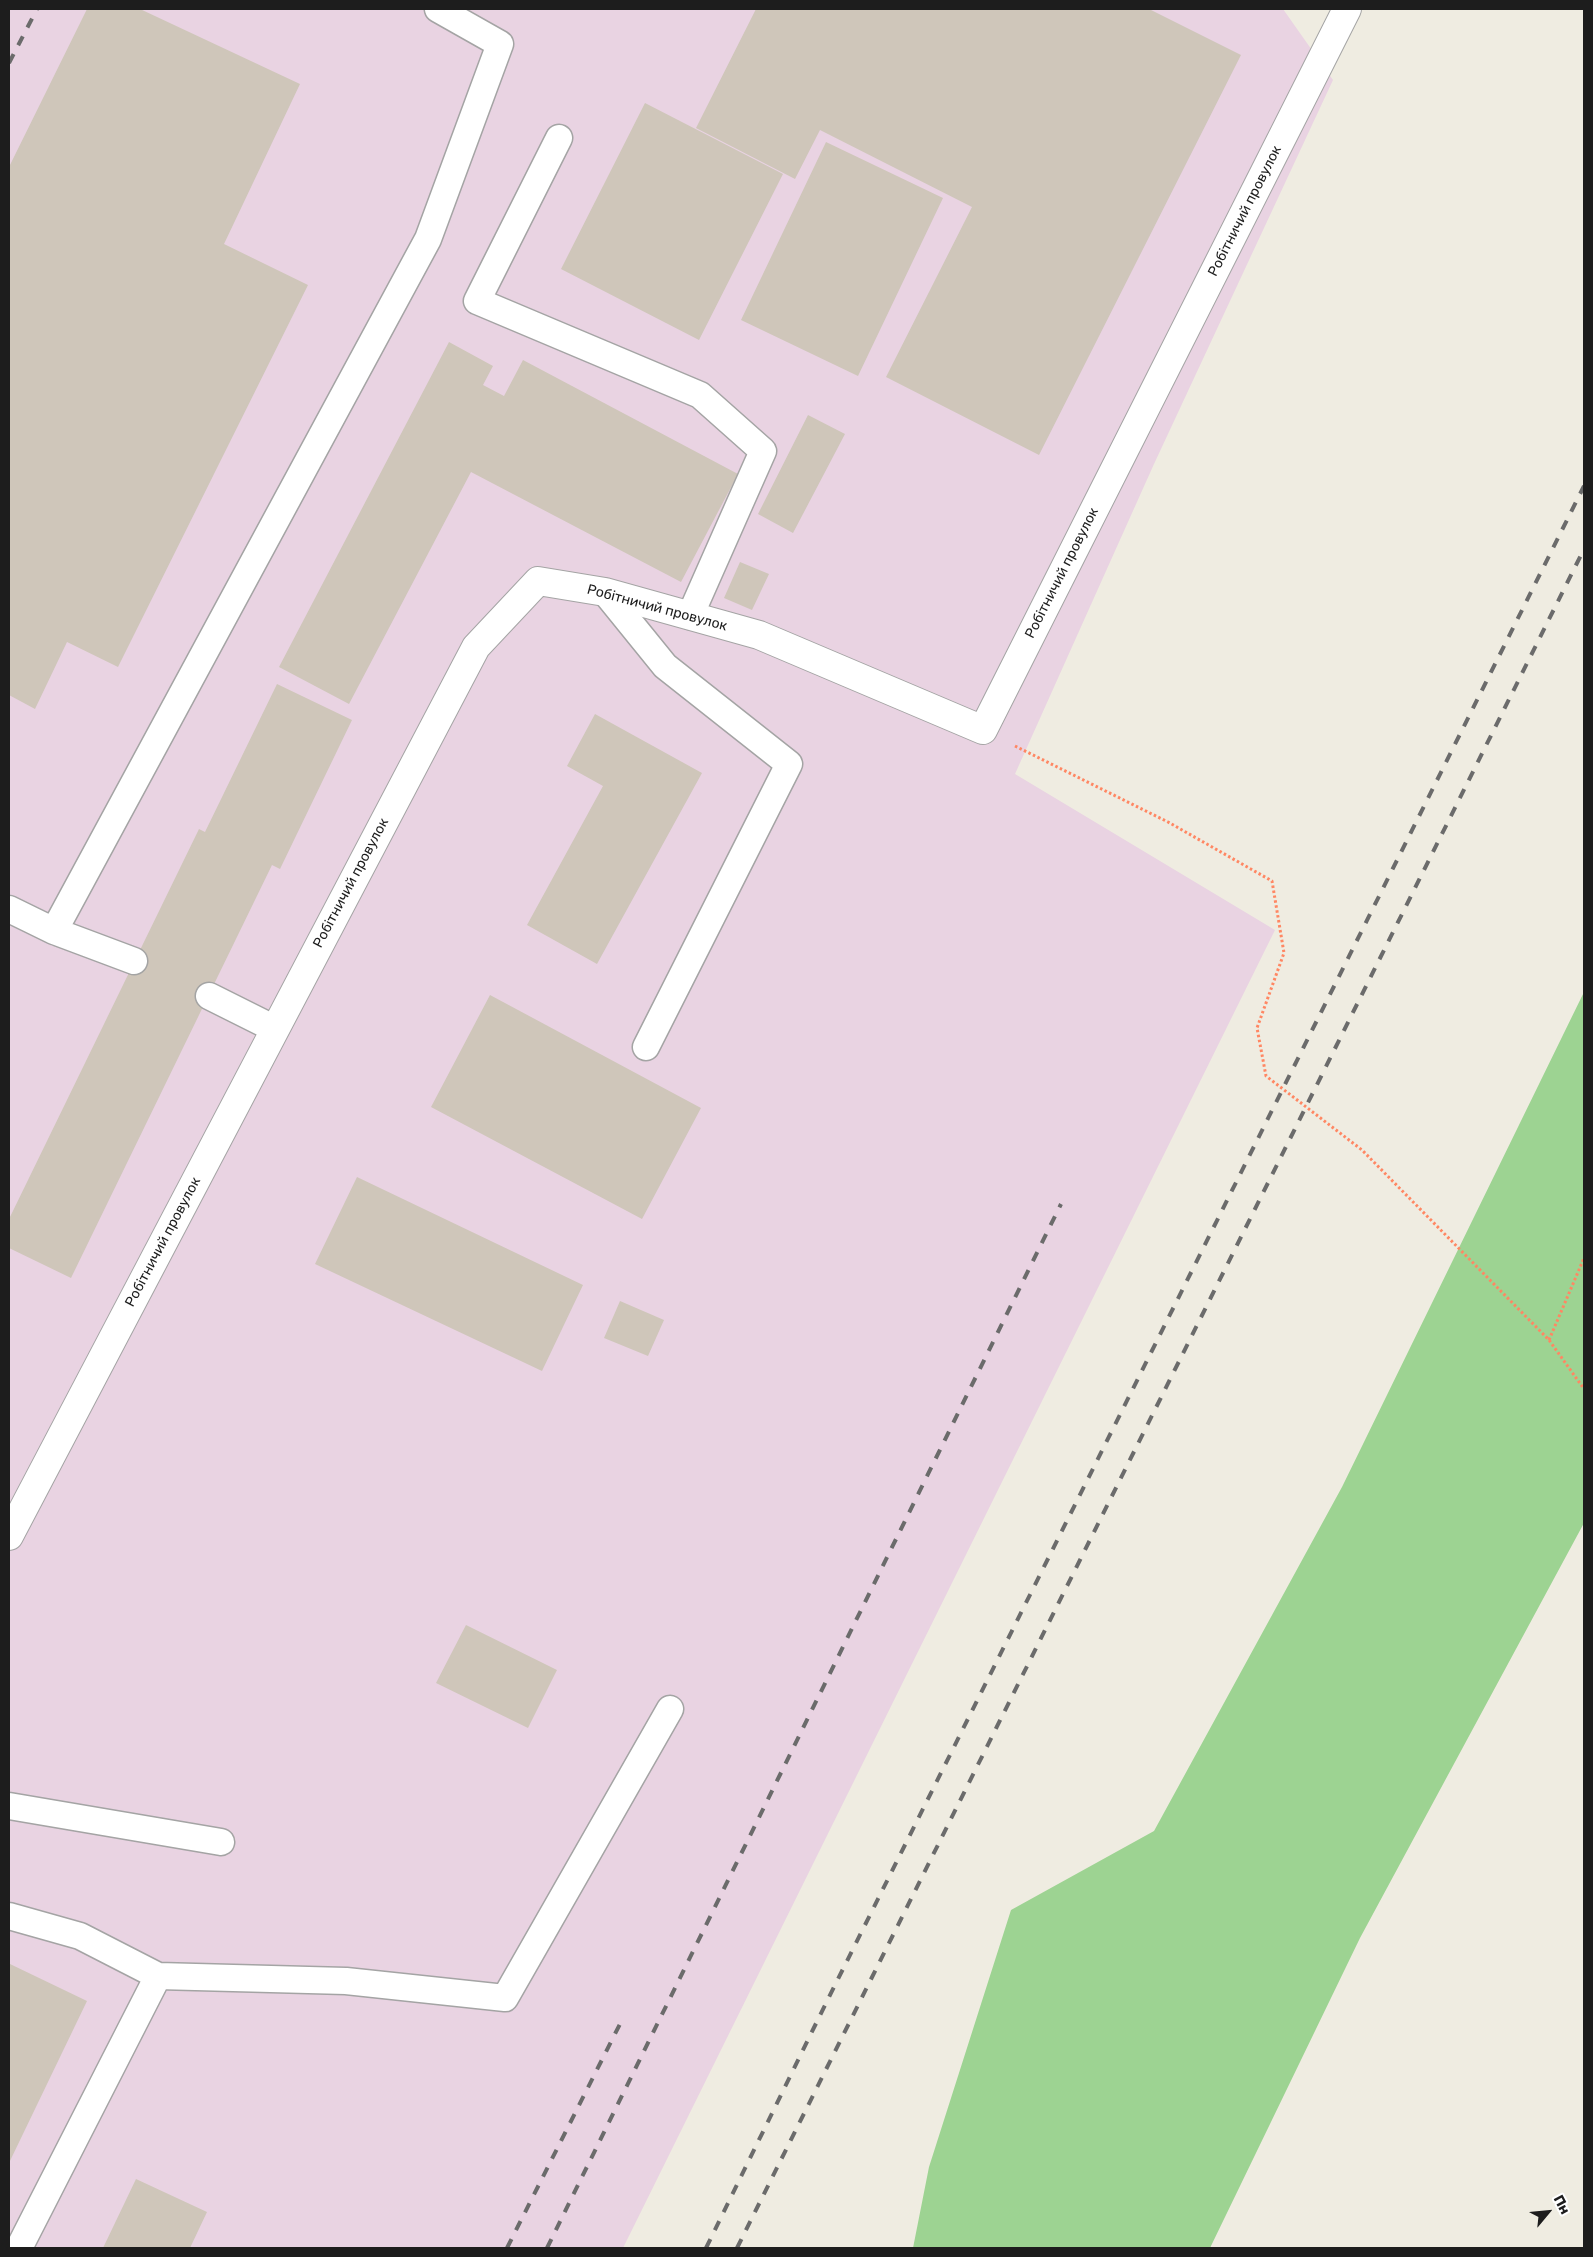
<!DOCTYPE html>
<html>
<head>
<meta charset="utf-8">
<style>
  body { margin:0 }
  #map { position:relative; width:1593px; height:2257px; overflow:hidden; background:#efece1; font-family:Rubik,sans-serif }
  canvas { display:block }
  .frame { position:absolute; inset:0; border:10px solid #1d1d1d; pointer-events:none }
  .north { position:absolute; left:1523px; top:2187px; width:50px; height:50px; -webkit-text-stroke:4px #fff; paint-order:stroke; rotate:62deg; font-size:14px; font-weight:700; line-height:20px; text-align:center; color:#1d1d1d }
  .north::after { content:''; display:block; margin:auto; width:18px; height:22px; background:#1d1d1d; clip-path:polygon(50% 0,100% 100%,50% 72%,0 100%) }
</style>
</head>
<body>
<div id="map">
<canvas width="1593" height="2257"></canvas>
<div class="frame"></div>
<div class="north">Пн</div>
</div>
<script>
const g = document.querySelector('canvas').getContext('2d');
g.lineJoin = 'round';
function paint(path, color) { g.fillStyle = color; g.fill(path, 'evenodd'); }
const shape = rows => new Path2D(rows.map(r => 'M' + r).join(''));
function strokePath(path, color, width, dash) { g.strokeStyle = color; g.lineWidth = width; g.lineCap = dash ? 'butt' : 'round'; g.setLineDash(dash || []); g.stroke(path); }
function label(font, color, halo, rows, align = 'center') {
  g.font = font + ' Rubik,sans-serif'; g.lineWidth = 4; g.setLineDash([]); g.textBaseline = 'middle'; g.strokeStyle = halo; g.fillStyle = color; for (const [text, x, y, turn = 0] of rows) {
    g.save(); g.translate(x, y); g.rotate((+turn || 0) * Math.PI / 180); g.textAlign = isNaN(turn) ? turn : align; if (halo) g.strokeText(text, 0, 0); g.fillText(text, 0, 0); g.restore();
  }
}
const industrial = shape([
  [9,9,1283,9,1333,80,1154,464,1015,774,1275,930,623,2248,9,2248]
]);
const forest = shape([
  [1584,992,1584,1523,1360,1938,1210,2248,913,2248,929,2167,1011,1910,1154,1831,1342,1487]
]);
const building = shape([
  [87,9,140,9,300,84,224,244,308,285,118,667,67,642,35,709,9,695,9,167],
  [756,9,1149,9,1241,55,1039,455,886,377,972,207,820,130,795,179,696,128],
  [645,103,783,174,699,340,561,269],
  [826,142,943,198,858,376,741,320],
  [449,342,493,366,483,385,504,396,523,360,738,474,681,582,471,472,349,704,279,667],
  [808,415,845,434,793,533,758,514],
  [740,562,769,574,752,610,724,598],
  [277,684,352,720,280,869,272,865,71,1278,9,1248,9,1219,199,829,205,832],
  [595,714,702,773,597,964,527,925,603,786,567,766],
  [490,995,701,1108,642,1219,431,1107],
  [357,1177,583,1285,542,1371,315,1264],
  [620,1301,664,1320,648,1356,604,1338],
  [466,1625,557,1670,528,1728,436,1683],
  [10,1964,87,2001,9,2163,9,1966],
  [136,2179,207,2212,190,2248,103,2248]
]);
const path = shape([
  [1015,746,1168,822,1272,881,1284,953,1257,1028,1266,1076,1362,1150,1549,1340,1584,1389],
  [1549,1340,1584,1258]
]);
const service = shape([
  [559,138,477,301,700,395,763,451,690,616],
  [605,592,665,666,789,764,646,1047],
  [9,909,54,931],
  [134,961,54,931,428,239,500,44,438,9],
  [209,996,275,1029],
  [9,1806,221,1842],
  [9,1916,80,1936,158,1976,19,2248],
  [158,1976,346,1981,505,1998,670,1709]
]);
const minor = shape([
  [9,1536,476,647,538,581,605,592,759,635,983,730,1347,9]
]);
const rail = shape([
  [9,63,37,9],
  [507,2248,622,2020],
  [547,2248,1061,1204],
  [706,2248,828,1999,1584,486],
  [737,2248,1584,549]
]);
const streetNames = [
  ["Робітничий провулок",1245,211,-63],
  ["Робітничий провулок",1062,573,-63],
  ["Робітничий провулок",657,608,15],
  ["Робітничий провулок",351,883,-62],
  ["Робітничий провулок",163,1242,-62]
];
paint(industrial, '#e9d3e2');
paint(forest, '#9dd392');
paint(building, '#cfc6ba');
strokePath(service, '#a4a4a4', 29);
strokePath(minor, '#a4a4a4', 30);
strokePath(path, '#ff8763', 3, [2.5, 2.5]);
strokePath(service, '#fff', 26);
strokePath(minor, '#fff', 28);
strokePath(rail, '#6b6b6b', 4, [10, 10]);
label('14px', '#1d1d1d', '#fff', streetNames);
</script>
</body>
</html>
